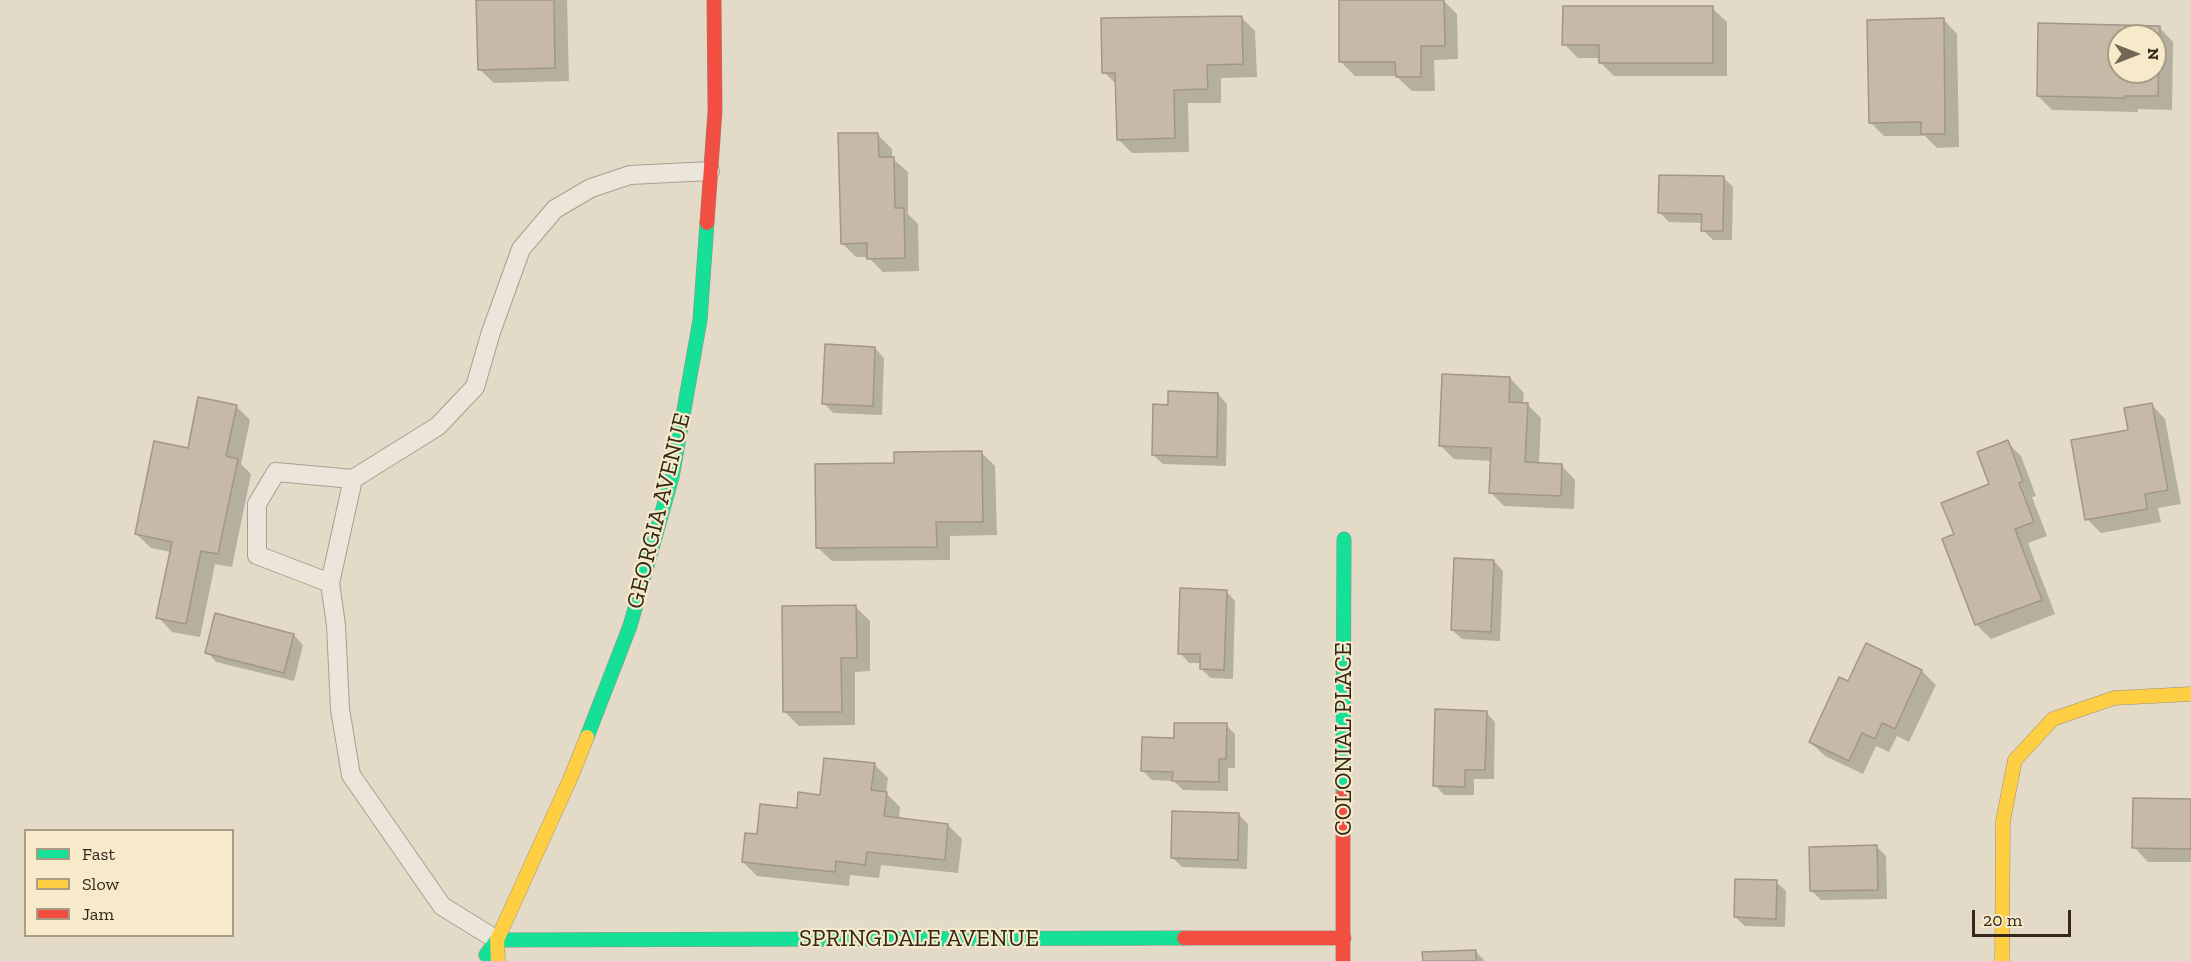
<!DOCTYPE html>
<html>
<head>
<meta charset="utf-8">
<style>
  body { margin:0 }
  #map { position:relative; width:2191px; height:961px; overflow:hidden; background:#e3dbc7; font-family:"Zilla Slab",serif }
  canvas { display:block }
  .legend { position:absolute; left:24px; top:829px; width:210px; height:108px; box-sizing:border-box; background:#f6eacb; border:2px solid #a99c84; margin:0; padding:8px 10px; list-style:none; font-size:18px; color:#35271a }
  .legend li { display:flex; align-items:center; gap:12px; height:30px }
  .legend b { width:30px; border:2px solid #a99c84 }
  .north { position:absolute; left:2107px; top:24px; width:60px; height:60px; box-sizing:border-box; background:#f6eacb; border:2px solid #a99c84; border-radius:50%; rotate:90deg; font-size:16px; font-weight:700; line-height:24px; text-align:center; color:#35271a }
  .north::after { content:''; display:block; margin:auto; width:21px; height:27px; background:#726657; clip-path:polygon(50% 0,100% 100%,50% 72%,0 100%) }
  .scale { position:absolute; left:1972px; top:910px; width:99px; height:27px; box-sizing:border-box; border:3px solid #35271a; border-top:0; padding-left:8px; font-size:18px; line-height:21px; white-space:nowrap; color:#35271a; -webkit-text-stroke:4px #f6eacb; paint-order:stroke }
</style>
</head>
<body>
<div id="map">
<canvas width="2191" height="961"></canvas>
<ul class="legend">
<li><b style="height:8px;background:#16e098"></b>Fast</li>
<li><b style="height:8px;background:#ffcf43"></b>Slow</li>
<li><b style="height:8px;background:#f24e42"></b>Jam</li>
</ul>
<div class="north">N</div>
<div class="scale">20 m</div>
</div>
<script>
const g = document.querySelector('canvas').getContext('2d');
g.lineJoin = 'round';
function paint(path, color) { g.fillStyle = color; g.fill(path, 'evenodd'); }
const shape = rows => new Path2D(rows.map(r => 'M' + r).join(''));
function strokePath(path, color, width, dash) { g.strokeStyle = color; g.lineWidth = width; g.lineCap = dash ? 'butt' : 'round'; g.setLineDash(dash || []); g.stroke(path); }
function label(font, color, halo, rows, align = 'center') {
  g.font = font + ' "Zilla Slab",serif'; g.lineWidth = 4.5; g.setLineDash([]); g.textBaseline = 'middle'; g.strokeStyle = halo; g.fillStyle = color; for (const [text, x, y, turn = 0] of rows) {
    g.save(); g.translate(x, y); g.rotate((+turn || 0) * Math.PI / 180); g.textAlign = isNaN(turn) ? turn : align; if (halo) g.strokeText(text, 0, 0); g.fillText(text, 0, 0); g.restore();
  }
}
const shadow = shape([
  [502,0,567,0,569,81,494,83,479,69],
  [1443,0,1457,14,1458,59,1434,60,1435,91,1412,91,1396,76,1355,76,1341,62],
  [1712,8,1727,22,1727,76,1614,76,1600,62,1600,58,1578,58,1564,44],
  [1241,17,1255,31,1257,77,1221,78,1221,103,1188,103,1189,152,1132,153,1118,139,1117,85,1104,72],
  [1943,19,1957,34,1959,147,1937,148,1925,136,1884,136,1870,122],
  [2039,25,2159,27,2173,42,2172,110,2138,109,2138,112,2052,110,2038,96],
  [2119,36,2155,36,2155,72,2119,72],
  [877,134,892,149,892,158,908,172,908,214,918,224,919,271,883,272,868,257,856,257,842,243],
  [1723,177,1733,187,1732,240,1713,240,1703,230,1703,223,1669,222,1660,213],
  [875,348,884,358,882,415,833,413,824,403],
  [1510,378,1524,393,1523,404,1527,404,1541,418,1539,464,1561,465,1575,480,1574,509,1504,506,1490,492,1492,461,1454,459,1440,445],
  [1218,394,1227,404,1226,466,1163,464,1153,455,1170,406],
  [2151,404,2165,419,2181,504,2158,508,2161,522,2101,533,2087,519,2130,431],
  [236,406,250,420,241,464,251,474,232,567,215,564,200,637,172,632,158,617,171,552,151,548,136,534,189,450],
  [2007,442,2021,456,2036,496,2032,497,2047,536,2028,543,2055,614,1991,639,1977,625,1944,540,1956,535,1991,485],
  [981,452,995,466,997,535,950,536,950,560,832,561,817,547,895,464],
  [1494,561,1503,571,1500,641,1462,639,1452,630],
  [1226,591,1235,601,1233,679,1211,678,1201,669,1201,663,1189,663,1180,653],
  [855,606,870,621,870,671,855,672,855,725,799,726,784,711],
  [294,635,303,645,294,681,216,662,207,652],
  [1867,645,1922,671,1936,685,1909,742,1897,736,1889,752,1876,746,1863,774,1825,756,1810,742,1849,683],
  [1486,712,1495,722,1494,779,1474,779,1474,795,1444,795,1435,785],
  [1226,725,1235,734,1235,768,1228,768,1228,791,1183,790,1174,781,1152,780,1143,771,1175,740],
  [874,764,888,778,886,793,900,807,899,820,948,825,962,839,958,873,881,865,879,878,850,875,849,886,757,876,743,862,758,835],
  [2191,800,2191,862,2148,862,2134,847],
  [1239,815,1248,824,1247,869,1182,867,1173,858],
  [1877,847,1886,856,1887,899,1821,900,1811,890],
  [1776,882,1786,891,1785,927,1745,926,1735,917],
  [1475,951,1485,961,1424,961]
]);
const building = shape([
  [476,0,554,0,555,68,478,70,476,0],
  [1339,0,1444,0,1445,46,1421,46,1421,77,1396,77,1395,62,1339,62,1339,0],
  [1563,6,1713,6,1713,63,1599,63,1599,45,1562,45,1563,6],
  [1242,16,1243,64,1207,65,1208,89,1174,90,1175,138,1117,140,1115,73,1102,73,1101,18,1242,16],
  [1944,18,1945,134,1921,134,1921,122,1869,123,1867,20,1944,18],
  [2038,23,2160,26,2158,96,2125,96,2125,98,2037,96,2038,23],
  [2119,36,2155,36,2155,72,2119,72,2119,36],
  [838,133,878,133,879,157,894,157,895,208,904,208,905,258,867,259,867,243,841,244,838,133],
  [1659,175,1724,176,1723,231,1701,231,1702,214,1658,213,1659,175],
  [825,344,875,347,873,406,822,404,825,344],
  [1442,374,1510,377,1509,402,1528,403,1525,462,1562,464,1561,496,1489,493,1491,448,1439,446,1442,374],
  [1168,391,1218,393,1217,457,1152,455,1153,404,1168,405,1168,391],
  [198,397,237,405,226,456,238,459,218,554,201,551,186,624,156,618,172,542,135,534,154,441,188,448,198,397],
  [2152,403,2168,490,2145,494,2147,509,2085,520,2071,440,2128,430,2124,408,2152,403],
  [2008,440,2023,481,2019,483,2034,522,2015,529,2042,600,1975,625,1942,539,1954,534,1941,503,1989,484,1977,452,2008,440],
  [982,451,983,522,936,522,937,547,816,548,815,464,894,463,894,452,982,451],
  [1454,558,1494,560,1491,632,1451,630,1454,558],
  [1180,588,1227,590,1224,670,1200,669,1200,654,1178,654,1180,588],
  [856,605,857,658,841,658,842,712,783,712,782,606,856,605],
  [215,613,294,634,284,673,205,653,215,613],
  [1866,643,1922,670,1895,729,1882,723,1875,739,1862,733,1849,761,1809,742,1839,677,1848,681,1866,643],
  [1435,709,1487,711,1485,770,1465,770,1465,787,1433,786,1435,709],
  [1174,723,1227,723,1226,759,1219,759,1219,782,1172,781,1173,772,1141,771,1142,737,1174,738,1174,723],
  [824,758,875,763,871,790,887,792,884,816,948,824,945,860,867,852,865,865,836,861,835,872,742,862,745,833,757,834,760,804,797,808,798,792,820,795,824,758],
  [2133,798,2191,799,2191,849,2132,848,2133,798],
  [1172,811,1239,813,1238,860,1171,858,1172,811],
  [1877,845,1878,890,1810,891,1809,847,1877,845],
  [1735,879,1777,880,1776,919,1734,917,1735,879],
  [1476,950,1476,961,1423,961,1422,952,1476,950]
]);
const lane = shape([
  [330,583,257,555,257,504,276,472,353,479],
  [497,940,442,906,351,775,340,709,336,625,330,583,353,479,438,426,475,387,491,332,521,249,555,209,591,188,630,175,710,171]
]);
const fast = shape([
  [587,737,630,626,672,477,700,320,707,223],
  [1343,795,1344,539],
  [486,955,497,940,1184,938]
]);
const slow = shape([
  [498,961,497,940,571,777,587,737],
  [2002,961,2003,821,2015,760,2053,719,2114,698,2191,694]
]);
const jam = shape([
  [707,223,715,111,714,0],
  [1184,938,1344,938],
  [1343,960,1343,795]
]);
const streetNames = [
  ["GEORGIA AVENUE",659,511,-76],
  ["COLONIAL PLACE",1344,739,-90],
  ["SPRINGDALE AVENUE",919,939]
];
paint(shadow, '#0003');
paint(building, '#c7b9a8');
strokePath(building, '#a29687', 1.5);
strokePath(lane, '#a79f91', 20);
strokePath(fast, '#978f81', 15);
strokePath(slow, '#978f81', 15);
strokePath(jam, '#978f81', 15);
strokePath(lane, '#ebe6d9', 18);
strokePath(fast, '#16e098', 14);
strokePath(slow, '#ffcf43', 14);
strokePath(jam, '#f24e42', 14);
label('24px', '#35271a', '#f6eacb', streetNames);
</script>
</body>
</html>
